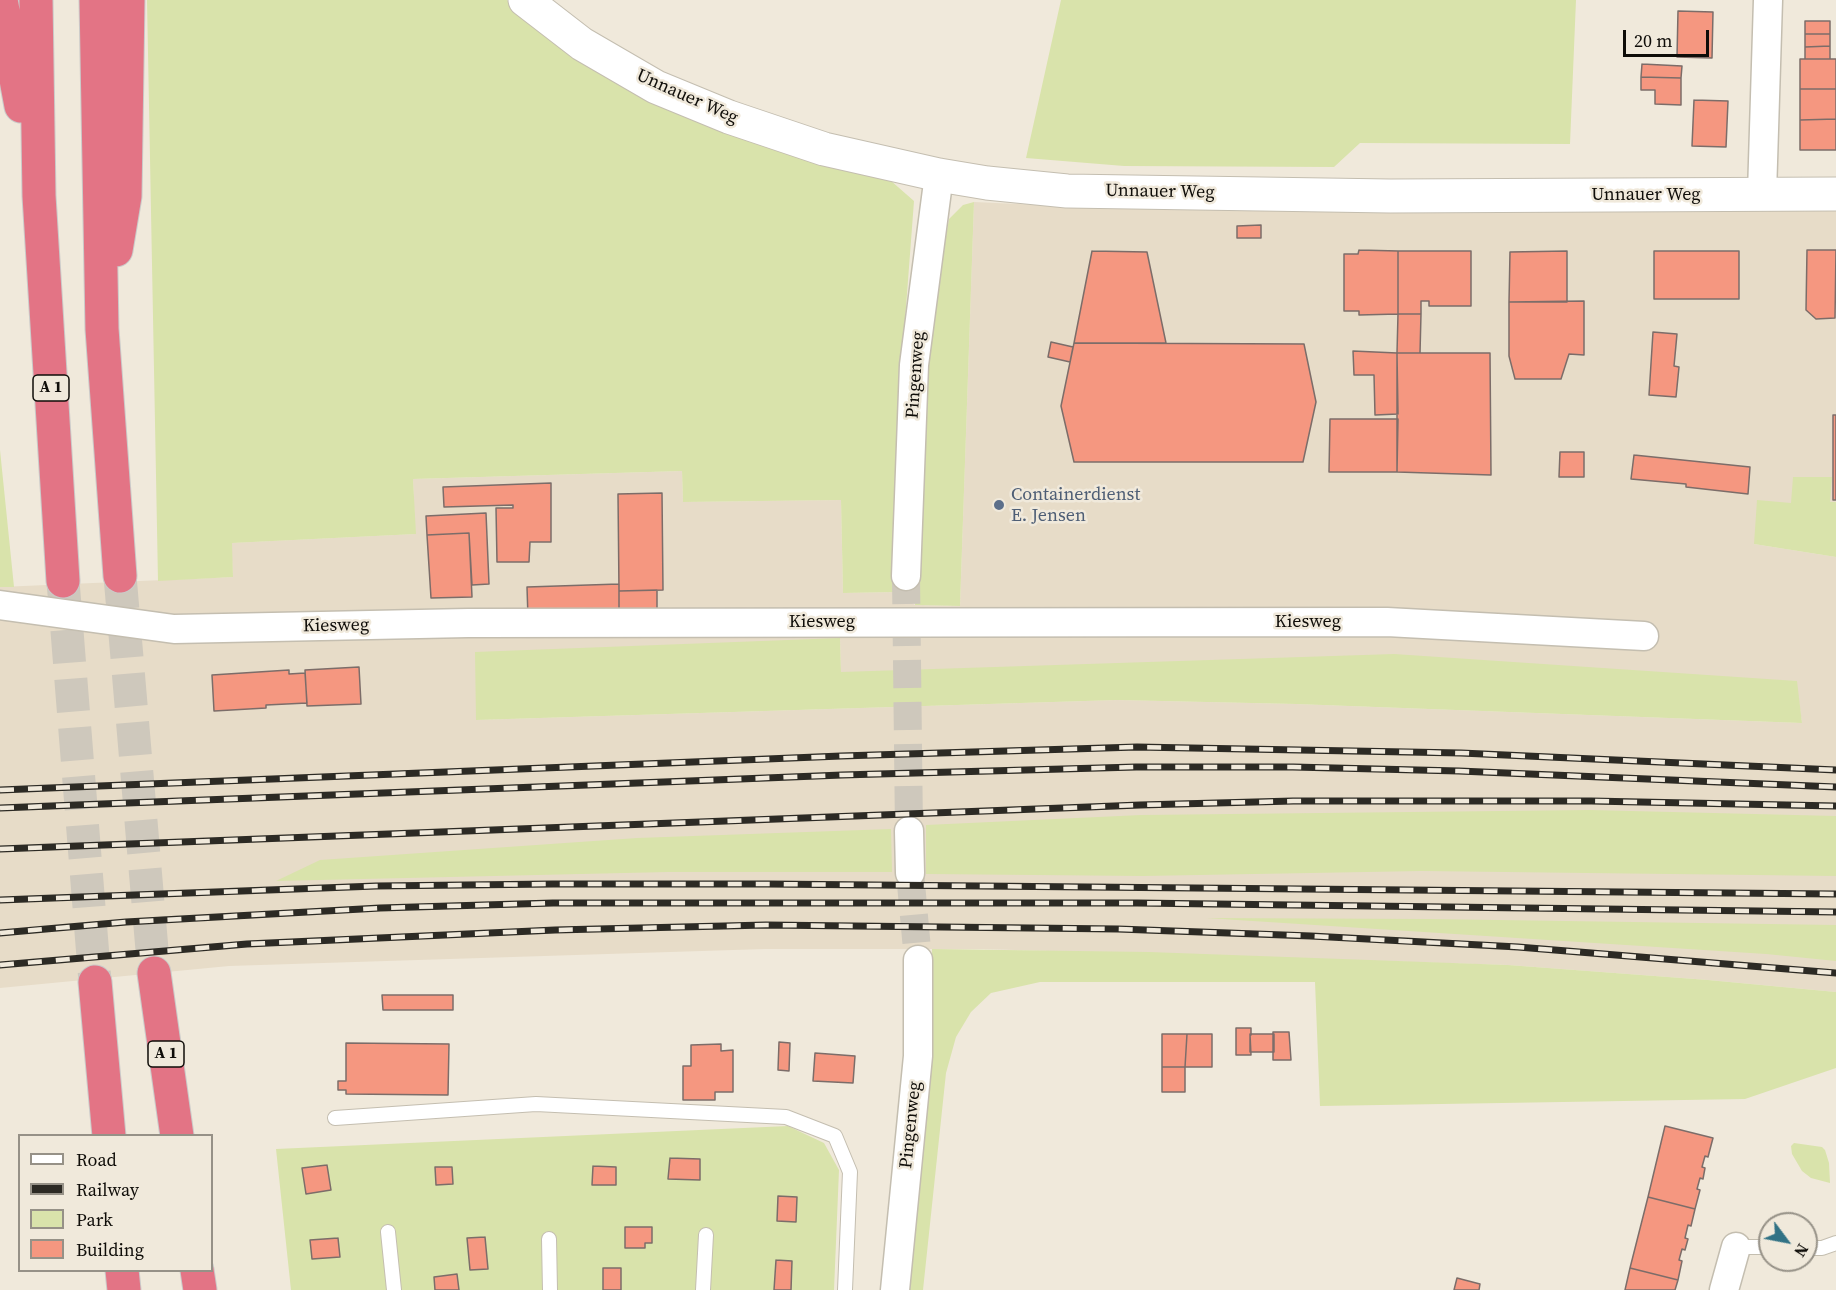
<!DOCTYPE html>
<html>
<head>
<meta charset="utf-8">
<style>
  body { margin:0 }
  #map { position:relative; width:1836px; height:1290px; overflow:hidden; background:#f0e9db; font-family:"Source Serif 4",serif }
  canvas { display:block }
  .legend { position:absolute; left:18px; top:1134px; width:195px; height:138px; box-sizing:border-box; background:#f0e9db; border:2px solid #969187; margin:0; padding:8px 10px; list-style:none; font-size:18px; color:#0f0d09 }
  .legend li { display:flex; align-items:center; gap:12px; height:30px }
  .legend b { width:30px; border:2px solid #969187 }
  .north { position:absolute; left:1758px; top:1212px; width:60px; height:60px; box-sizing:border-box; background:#f0e9db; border:2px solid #969187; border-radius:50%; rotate:122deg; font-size:16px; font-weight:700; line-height:24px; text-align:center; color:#0f0d09 }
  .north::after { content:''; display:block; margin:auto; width:21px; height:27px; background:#317285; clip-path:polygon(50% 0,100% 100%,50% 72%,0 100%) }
  .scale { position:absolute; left:1623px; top:30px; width:86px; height:27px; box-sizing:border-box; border:3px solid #0f0d09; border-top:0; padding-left:8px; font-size:18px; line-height:21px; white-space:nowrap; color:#0f0d09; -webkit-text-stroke:4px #f0e9db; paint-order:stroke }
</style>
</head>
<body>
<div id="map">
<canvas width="1836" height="1290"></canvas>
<ul class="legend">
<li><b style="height:8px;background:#fff"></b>Road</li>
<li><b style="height:8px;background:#2c2a24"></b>Railway</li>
<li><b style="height:16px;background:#d9e3ab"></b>Park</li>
<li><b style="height:16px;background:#f59780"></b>Building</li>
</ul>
<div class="north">N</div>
<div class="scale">20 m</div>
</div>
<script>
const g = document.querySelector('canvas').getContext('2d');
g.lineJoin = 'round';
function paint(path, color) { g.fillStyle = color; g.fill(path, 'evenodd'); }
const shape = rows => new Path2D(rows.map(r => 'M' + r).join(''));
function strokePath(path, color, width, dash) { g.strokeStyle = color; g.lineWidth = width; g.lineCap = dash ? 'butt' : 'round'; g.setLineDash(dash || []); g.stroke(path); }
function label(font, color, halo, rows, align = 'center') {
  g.font = font + ' "Source Serif 4",serif'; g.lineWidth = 5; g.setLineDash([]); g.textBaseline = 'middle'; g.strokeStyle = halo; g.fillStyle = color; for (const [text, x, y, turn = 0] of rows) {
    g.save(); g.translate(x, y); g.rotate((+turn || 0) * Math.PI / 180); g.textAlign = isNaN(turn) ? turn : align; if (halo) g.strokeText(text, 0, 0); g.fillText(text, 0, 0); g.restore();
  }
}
const built = shape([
  [974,202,1062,206,1836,208,1836,502,1791,503,1754,544,1836,557,1836,992,1708,980,1508,965,982,949,765,949,229,966,0,988,0,587,233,577,231,543,415,534,413,479,682,471,683,502,841,500,843,593,897,592,915,605,960,606],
  [840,639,841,672,1796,681,1802,723,1296,704,1117,700,476,720]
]);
const green = shape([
  [147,0,507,0,511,4,890,180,914,201,902,360,897,592,843,593,841,500,683,502,682,471,413,479,416,534,232,543,233,577,158,581],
  [1061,0,1576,0,1570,144,1360,143,1334,167,1124,166,1026,158],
  [974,202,960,606,915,605,924,366,949,219,963,205],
  [0,450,14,587,0,587],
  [1793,477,1832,477,1830,502,1836,502,1836,557,1754,544,1757,500,1791,503],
  [840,638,841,672,1394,654,1797,681,1802,723,1296,704,1117,700,476,720,475,652],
  [1590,810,1836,816,1836,876,1422,871,1143,876,926,874,926,825,1141,815],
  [891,829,892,872,668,872,276,881,320,860,637,838],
  [1206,918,1430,919,1836,925,1836,961,1766,954],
  [932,949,1149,952,1508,965,1708,980,1836,992,1836,1068,1745,1099,1320,1106,1315,982,1040,982,991,993,971,1012,956,1037,946,1073,923,1290,907,1290,930,1050],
  [788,1126,824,1143,839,1170,834,1290,291,1290,276,1149],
  [1794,1143,1822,1147,1825,1150,1829,1163,1830,1183,1811,1178,1802,1171,1792,1154,1791,1146]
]);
const building = shape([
  [1678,11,1713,12,1712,58,1677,57,1678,11],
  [1805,21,1830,21,1830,34,1805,34,1805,21],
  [1805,34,1830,34,1830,46,1805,47,1805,34],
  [1830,46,1830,59,1805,59,1805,47,1830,46],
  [1800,59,1836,59,1836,89,1800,89,1800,59],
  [1642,64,1682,66,1681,78,1641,77,1642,64],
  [1641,77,1681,78,1681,105,1655,104,1655,90,1641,90,1641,77],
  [1800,89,1836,89,1836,119,1800,120,1800,89],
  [1694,100,1728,101,1726,147,1692,146,1694,100],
  [1836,119,1836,150,1800,150,1800,120,1836,119],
  [1261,225,1261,238,1237,238,1237,226,1261,225],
  [1359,250,1398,251,1398,314,1359,315,1359,311,1344,311,1344,254,1358,254,1359,250],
  [1807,250,1836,250,1835,318,1816,319,1806,310,1807,250],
  [1092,251,1147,252,1166,343,1074,343,1092,251],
  [1398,251,1471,251,1471,306,1429,306,1429,301,1421,301,1421,314,1398,314,1398,251],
  [1567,251,1567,302,1509,302,1510,252,1567,251],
  [1654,251,1739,251,1739,299,1654,299,1654,251],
  [1584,301,1584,355,1569,354,1561,379,1515,379,1509,356,1509,302,1584,301],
  [1398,314,1421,314,1420,353,1397,353,1398,314],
  [1653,332,1677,334,1674,366,1679,367,1676,397,1649,395,1653,332],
  [1051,342,1073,347,1070,362,1048,357,1051,342],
  [1074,343,1304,344,1316,402,1303,462,1074,462,1061,406,1074,343],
  [1353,351,1397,353,1398,414,1375,415,1374,375,1354,375,1353,351],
  [1397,353,1490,353,1491,475,1397,472,1397,353],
  [1833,415,1836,415,1836,500,1833,500,1833,415],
  [1330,419,1398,419,1397,472,1329,472,1330,419],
  [1560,452,1584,452,1584,477,1559,477,1560,452],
  [1634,455,1750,467,1748,494,1686,487,1686,484,1631,479,1634,455],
  [551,483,551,542,530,542,529,562,497,562,496,508,513,508,513,505,444,507,443,487,551,483],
  [662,493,663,590,619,591,618,494,662,493],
  [486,513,489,584,472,585,469,533,427,535,426,516,486,513],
  [469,533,472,597,431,598,427,535,469,533],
  [619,584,619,614,528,618,527,587,619,584],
  [657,590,657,613,619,614,619,591,657,590],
  [359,667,361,704,307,706,305,670,359,667],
  [289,670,289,674,305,673,307,703,266,705,266,708,214,711,212,675,289,670],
  [382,995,453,995,453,1010,383,1010,382,995],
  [1236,1028,1251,1028,1251,1035,1250,1034,1251,1055,1236,1055,1236,1028],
  [1273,1032,1289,1032,1291,1060,1273,1060,1273,1032],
  [1162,1034,1187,1034,1185,1067,1162,1067,1162,1034],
  [1187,1034,1212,1034,1212,1067,1185,1067,1187,1034],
  [1250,1034,1274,1034,1274,1052,1250,1052,1250,1034],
  [779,1042,790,1043,789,1071,778,1070,779,1042],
  [346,1043,449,1044,448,1095,346,1094,346,1090,338,1090,338,1081,346,1081,346,1043],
  [721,1044,721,1051,733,1050,733,1092,715,1092,715,1100,683,1100,683,1066,691,1066,691,1045,721,1044],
  [815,1053,855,1056,853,1083,813,1081,815,1053],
  [1162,1067,1185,1067,1185,1092,1162,1092,1162,1067],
  [1665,1126,1713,1138,1708,1157,1705,1156,1702,1167,1705,1168,1703,1179,1700,1178,1697,1189,1700,1190,1695,1209,1648,1197,1665,1126],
  [670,1158,700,1159,700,1180,668,1179,670,1158],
  [327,1165,331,1190,306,1194,302,1168,327,1165],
  [593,1166,616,1167,616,1185,592,1185,593,1166],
  [435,1167,452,1167,453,1184,436,1185,435,1167],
  [778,1196,797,1197,796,1222,777,1221,778,1196],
  [1648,1197,1695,1209,1691,1226,1688,1225,1685,1238,1688,1239,1685,1250,1682,1249,1679,1260,1682,1261,1678,1280,1630,1268,1648,1197],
  [625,1227,652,1227,652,1243,645,1243,645,1248,625,1248,625,1227],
  [485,1237,488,1269,470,1270,467,1238,485,1237],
  [338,1238,340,1257,312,1259,310,1240,338,1238],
  [776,1260,792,1261,791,1290,774,1290,776,1260],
  [603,1268,621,1268,621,1290,603,1290,603,1268],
  [1630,1268,1678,1280,1675,1290,1625,1290,1630,1268],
  [457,1274,459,1290,435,1290,434,1277,457,1274],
  [1457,1278,1480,1284,1479,1290,1454,1290,1457,1278]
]);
const minorTunnel = shape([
  [906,576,909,831],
  [910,873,918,960]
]);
const motorwayTunnel = shape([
  [120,576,154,973],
  [63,581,95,982]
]);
const service = shape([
  [335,1118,536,1104,786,1117,835,1136,850,1172,845,1290],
  [388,1232,394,1290],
  [549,1239,550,1290],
  [1736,1247,1770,1247],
  [1806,1248,1822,1248,1836,1243],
  [703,1290,706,1235]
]);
const minor = shape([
  [1762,194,1768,0],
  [906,576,914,365,939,175],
  [0,605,174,629,468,623,1387,622,1644,636],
  [909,831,910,873],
  [895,1290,918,1056,918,960],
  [1724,1290,1736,1247]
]);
const tertiary = shape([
  [525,0,582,44,656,87,729,117,824,149,939,175,987,183,1067,191,1390,196,1836,194]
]);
const motorway = shape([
  [1,0,21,106],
  [36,0,39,196,63,581],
  [96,0,102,329,120,576],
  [116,250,125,196,128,0],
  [154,973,177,1136],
  [95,982,109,1136],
  [122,1270,124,1290],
  [197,1270,200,1290]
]);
const rail = shape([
  [0,790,841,756,1137,747,1461,753,1836,770],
  [0,808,842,775,1136,767,1293,767,1459,771,1836,787],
  [0,849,1140,805,1293,801,1591,801,1836,806],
  [0,900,376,886,553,884,767,884,1836,894],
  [0,933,126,922,380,908,553,903,1137,903,1836,912],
  [0,965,247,944,555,930,766,925,1118,929,1311,936,1518,947,1836,973]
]);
const markers = [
  [999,505,6,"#5c6f8a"]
];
const shields = [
  [51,388,36],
  [166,1054,36]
];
const shieldNames = [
  ["A 1",51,388],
  ["A 1",166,1054]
];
const streetNames = [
  ["Unnauer Weg",687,97,24],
  ["Unnauer Weg",1160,192,1],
  ["Unnauer Weg",1646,195],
  ["Pingenweg",916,375,-86],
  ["Kiesweg",822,622],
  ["Kiesweg",1308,622],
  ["Kiesweg",336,626,-1],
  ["Pingenweg",911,1125,-84]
];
const serviceNames = [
  ["Containerdienst",1011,495],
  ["E. Jensen",1011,516]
];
paint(built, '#e7dcc8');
paint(green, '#d9e3ab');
paint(building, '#f59780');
strokePath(building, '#7c6d69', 1.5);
strokePath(minorTunnel, '#cec8bc', 28, [28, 14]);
strokePath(motorwayTunnel, '#cec8bc', 33, [33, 16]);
strokePath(service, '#c4beb0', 16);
strokePath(minor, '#c4beb0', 31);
strokePath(tertiary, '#c4beb0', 35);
strokePath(motorway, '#cacac9', 35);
strokePath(service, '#fff', 14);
strokePath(minor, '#fff', 28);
strokePath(tertiary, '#fff', 33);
strokePath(motorway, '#e37485', 33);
strokePath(rail, '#2c2a24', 7);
strokePath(rail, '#f0e9db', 4.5, [14]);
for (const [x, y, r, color] of markers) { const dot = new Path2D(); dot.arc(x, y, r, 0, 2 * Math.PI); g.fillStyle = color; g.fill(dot); strokePath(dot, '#f0e9db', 2); }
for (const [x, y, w] of shields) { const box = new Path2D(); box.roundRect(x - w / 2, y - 13, w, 26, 4.5); g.fillStyle = '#f0e9db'; g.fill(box); strokePath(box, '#0f0d09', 1.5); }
label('bold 16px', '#0f0d09', null, shieldNames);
label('18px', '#0f0d09', '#f0e9db', streetNames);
label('18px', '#4e5e75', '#f0e9db', serviceNames, 'left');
</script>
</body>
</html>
